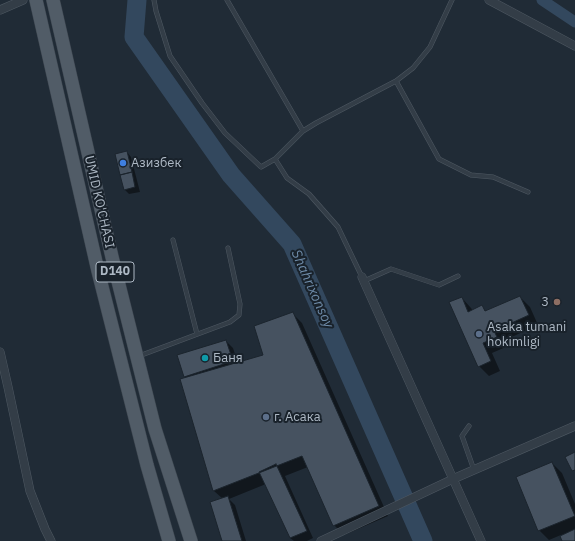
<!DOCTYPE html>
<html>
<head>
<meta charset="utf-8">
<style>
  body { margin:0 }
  canvas { display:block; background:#202b36 }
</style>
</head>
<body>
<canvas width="575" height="541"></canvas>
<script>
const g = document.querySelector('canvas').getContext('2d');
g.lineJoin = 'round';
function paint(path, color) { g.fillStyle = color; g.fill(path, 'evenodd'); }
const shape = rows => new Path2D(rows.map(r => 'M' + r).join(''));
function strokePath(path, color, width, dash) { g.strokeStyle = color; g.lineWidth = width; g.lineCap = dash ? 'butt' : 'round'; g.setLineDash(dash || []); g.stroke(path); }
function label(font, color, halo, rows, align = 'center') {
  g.font = font + ' "IBM Plex Sans",sans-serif'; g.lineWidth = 4; g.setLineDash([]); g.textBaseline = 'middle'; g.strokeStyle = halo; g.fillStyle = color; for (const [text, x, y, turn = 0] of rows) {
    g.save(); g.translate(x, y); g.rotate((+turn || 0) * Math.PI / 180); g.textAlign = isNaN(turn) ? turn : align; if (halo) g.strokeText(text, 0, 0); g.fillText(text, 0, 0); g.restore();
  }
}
const shadow = shape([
  [127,152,131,157,140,192,129,194,125,190],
  [520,297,530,307,538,325,503,341,506,347,492,353,500,371,489,376,479,366,462,298,471,308,473,311,482,307,487,312],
  [292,313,302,323,388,516,344,535,334,525,308,467,285,476,313,538,307,541,294,541,290,538,266,484,229,499,235,505,246,541,223,541,223,499,214,491,187,378,185,376,226,341,233,348,238,363,264,356],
  [552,463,562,473,575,504,575,541,563,541,561,535,549,540,539,530]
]);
const canal = shape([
  [542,0,575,22]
]);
const river = shape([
  [137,0,134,37,231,175,292,244,423,541]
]);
const building = shape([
  [127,151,132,172,120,175,115,154,127,151],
  [132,172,135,187,124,190,120,175,132,172],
  [520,296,529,315,494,331,497,337,483,343,491,361,478,367,449,302,462,297,468,312,482,305,485,311,520,296],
  [293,312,379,506,333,526,302,456,213,491,180,379,263,355,254,326,293,312],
  [226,340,233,361,184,377,177,355,226,340],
  [575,452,575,470,572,471,565,457,575,452],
  [552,462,575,516,538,531,516,477,552,462],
  [276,464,307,531,290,538,259,472,276,464],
  [228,496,242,541,222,541,210,502,228,496],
  [575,529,575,541,562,541,560,536,575,529]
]);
const lane = shape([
  [154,0,156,11,170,56,202,103,225,133,261,167,275,159],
  [227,0,303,131],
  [396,81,439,159,471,175,493,177,528,192],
  [173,240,197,334],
  [362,277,338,227,309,194,287,178,275,159,303,131,316,123,396,81,413,68,430,47,452,0],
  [364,281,391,269,439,285,458,276],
  [139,356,230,322,239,315,240,304,228,248],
  [469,426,462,436,474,470]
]);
const street = shape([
  [489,0,575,46],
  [0,10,23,0],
  [362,277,481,541],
  [0,352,8,387,30,491,45,529,51,541],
  [321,541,453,479,575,426]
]);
const primary = shape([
  [36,0,98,271,147,465,169,541],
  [53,0,112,257,155,429,191,541]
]);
const markers = [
  [123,163,4,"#3f7fe0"],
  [557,302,4,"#8d6e63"],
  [479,334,4,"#5c6f8a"],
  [205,358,4,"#0f9aa8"],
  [266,417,4,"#5c6f8a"]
];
const shields = [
  [115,272,38]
];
const shieldNames = [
  ["D140",115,272]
];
const poiNames = [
  ["Азизбек",131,163],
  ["3",549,302,"right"],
  ["Asaka tumani",487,327],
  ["hokimligi",487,342],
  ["Баня",213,358],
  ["г. Асака",274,417]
];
const streetNames = [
  ["UMID KO'CHASI",99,202,77]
];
const waterNames = [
  ["Shahrixonsoy",312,289,66]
];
paint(shadow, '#0007');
strokePath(canal, '#33485e', 11);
strokePath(river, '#33485e', 19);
paint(building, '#465260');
strokePath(building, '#1b242d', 1);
strokePath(lane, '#4e5862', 5);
strokePath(street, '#4e5862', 9);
strokePath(primary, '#3d4650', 14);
strokePath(lane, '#333d47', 4);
strokePath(street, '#333d47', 8);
strokePath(primary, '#515c67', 13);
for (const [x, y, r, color] of markers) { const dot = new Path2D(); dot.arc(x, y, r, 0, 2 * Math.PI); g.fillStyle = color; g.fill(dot); strokePath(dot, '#19222b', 1.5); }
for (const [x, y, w] of shields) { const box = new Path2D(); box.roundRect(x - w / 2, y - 10, w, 20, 3); g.fillStyle = '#19222b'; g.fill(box); strokePath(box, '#adb8c4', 1); }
label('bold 12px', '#adb8c4', null, shieldNames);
label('13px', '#adb8c4', '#19222b', poiNames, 'left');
label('13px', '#adb8c4', '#19222b', streetNames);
label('italic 14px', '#6e8ba8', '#19222b', waterNames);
</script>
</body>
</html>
